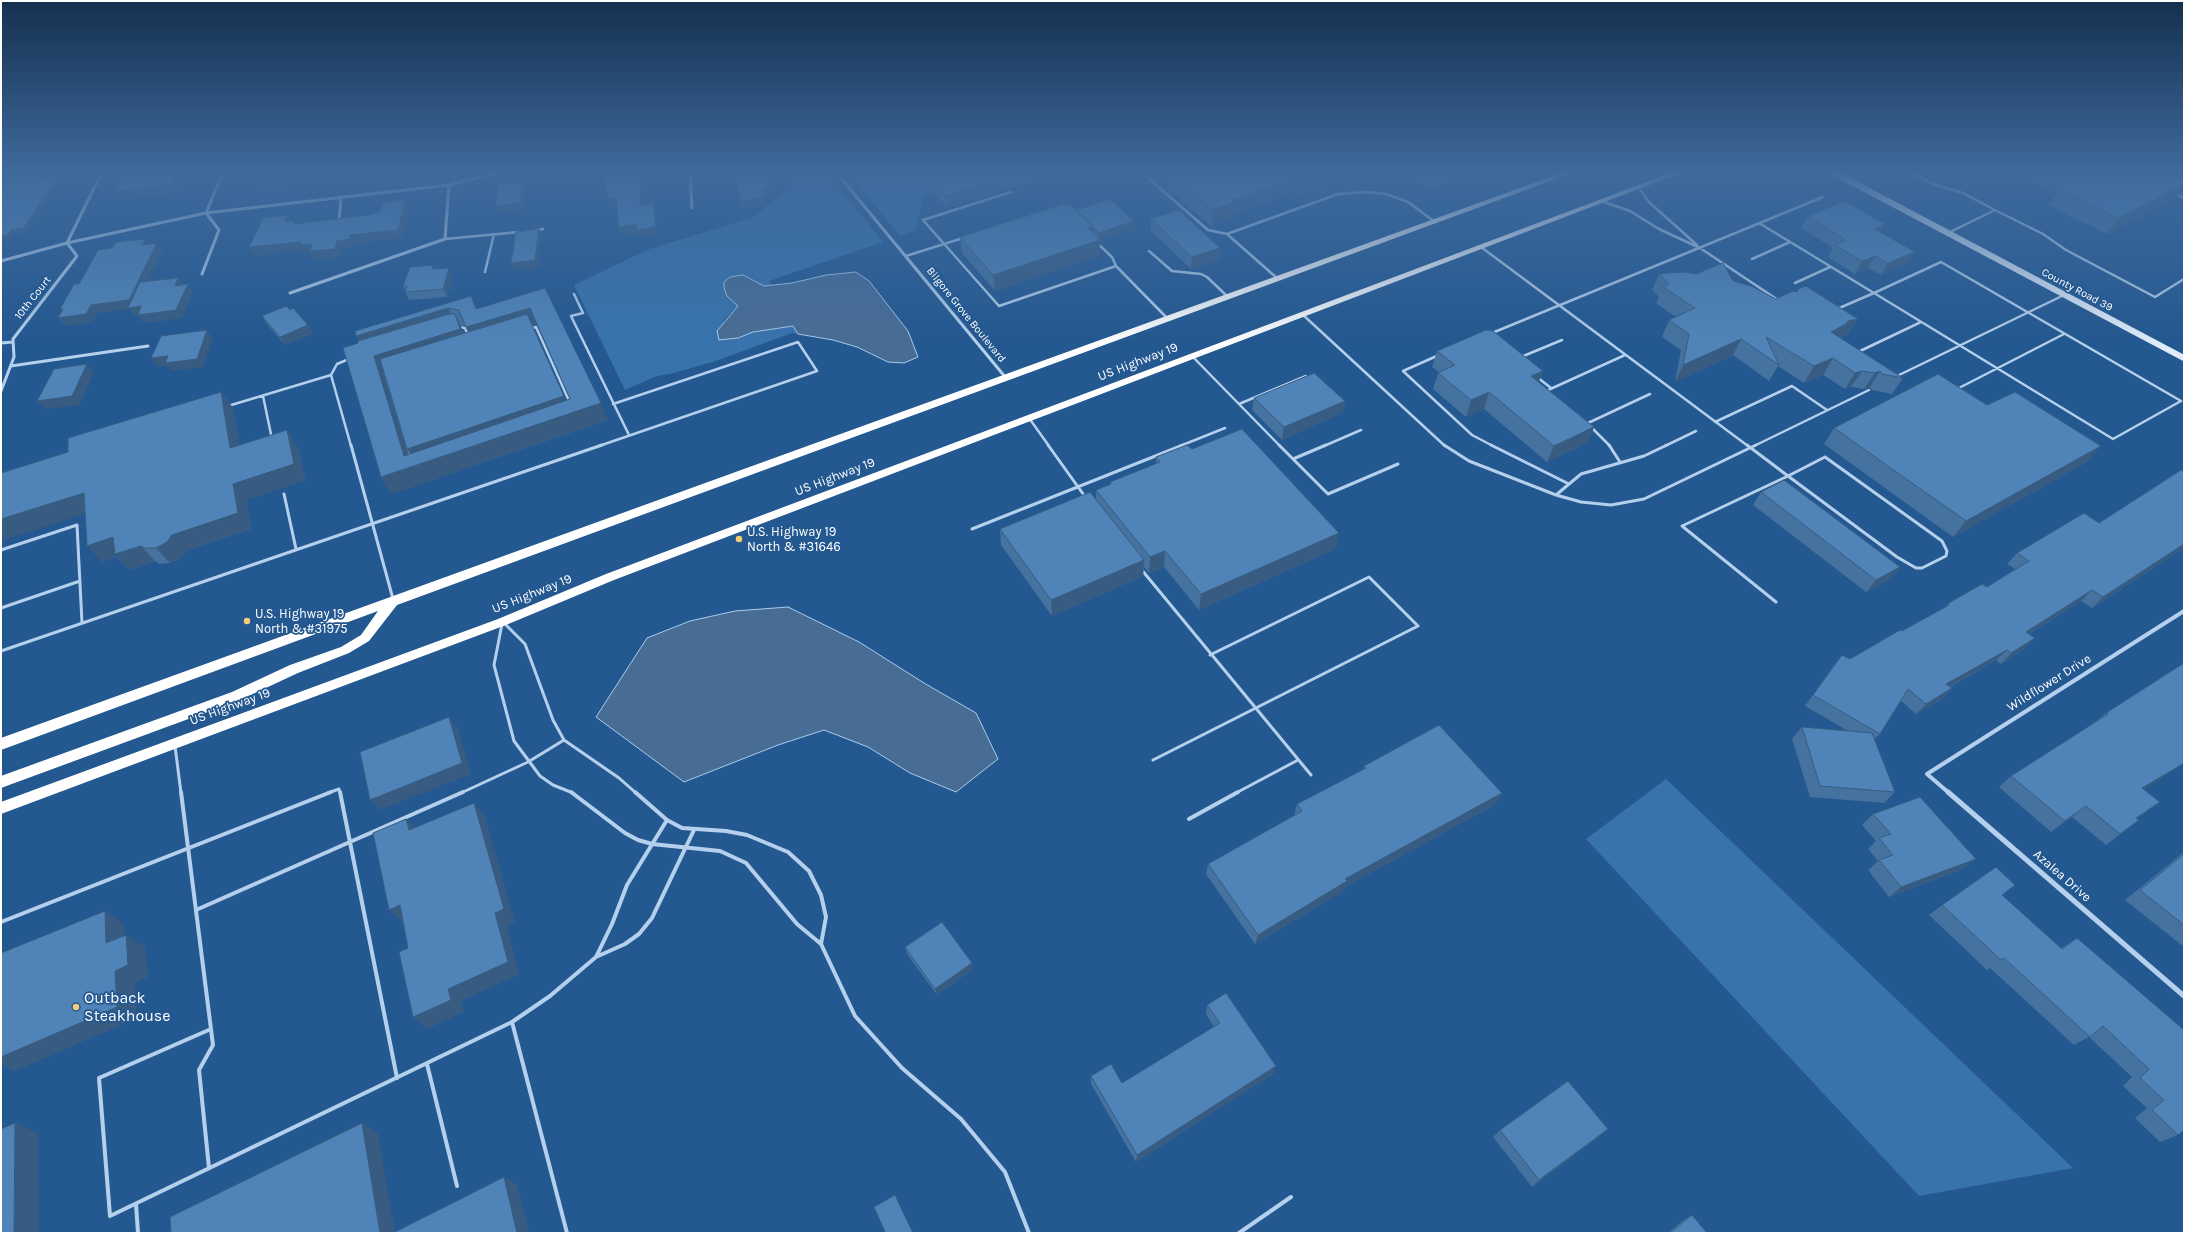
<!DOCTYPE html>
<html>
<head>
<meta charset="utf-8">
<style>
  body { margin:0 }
  #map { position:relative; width:2185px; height:1234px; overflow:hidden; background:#245890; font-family:Karla,sans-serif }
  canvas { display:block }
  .frame { position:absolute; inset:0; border:2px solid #fff; pointer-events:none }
</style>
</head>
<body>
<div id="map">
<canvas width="2185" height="1234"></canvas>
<div class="frame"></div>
</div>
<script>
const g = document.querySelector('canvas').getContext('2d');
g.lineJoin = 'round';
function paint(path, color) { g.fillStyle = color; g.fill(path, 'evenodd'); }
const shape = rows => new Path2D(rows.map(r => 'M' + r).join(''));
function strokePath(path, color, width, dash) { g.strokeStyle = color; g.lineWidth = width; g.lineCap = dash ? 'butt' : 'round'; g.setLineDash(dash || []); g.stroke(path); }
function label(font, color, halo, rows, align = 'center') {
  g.font = font + ' Karla,sans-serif'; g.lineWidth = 3.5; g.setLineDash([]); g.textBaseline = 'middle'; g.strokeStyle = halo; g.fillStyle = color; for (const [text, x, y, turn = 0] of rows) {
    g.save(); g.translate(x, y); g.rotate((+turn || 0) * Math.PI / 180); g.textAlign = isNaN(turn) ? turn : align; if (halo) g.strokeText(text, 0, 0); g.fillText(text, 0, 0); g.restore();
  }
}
const green = shape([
  [793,172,826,172,883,242,769,281,772,285,764,286,756,282,727,296,738,306,723,321,738,338,753,332,794,326,798,334,792,333,716,361,670,374,657,376,625,390,574,285,649,249,752,218,793,184],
  [847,172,1059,172,1005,190,957,183,923,196,916,230,900,236],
  [1400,172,1477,172,1431,188],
  [1666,779,2073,1168,1919,1196,1586,839]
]);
const water = shape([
  [856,272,869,281,908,331,918,357,904,363,888,362,857,347,833,340,798,334,793,326,753,332,738,338,719,340,717,331,738,306,727,296,724,288,724,282,730,277,743,275,764,286,792,283,826,275,856,272],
  [788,607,859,642,924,683,976,713,998,759,956,792,910,773,868,747,824,730,778,745,684,782,596,717,647,638,690,621,735,611,788,607]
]);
const laneFar2 = shape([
  [1909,172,1936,185,1963,193,1995,210],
  [2168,175,2174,172],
  [1148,178,1208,230,1227,234],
  [1638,187,1650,203,1697,245],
  [1011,192,923,220,999,306,1116,266],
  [2175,194,2184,198],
  [1601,201,1630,211,1659,229,1700,248,1778,300],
  [1759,223,1874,293],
  [537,230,543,229],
  [1948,233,1995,210,2043,234,2066,250,2155,297,2184,279],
  [445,239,519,232],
  [1097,243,1112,257,1116,266,1168,319],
  [1481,247,1748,446],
  [1149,251,1172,271,1201,274,1207,277,1228,297],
  [906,256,963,238],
  [1752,259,1790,242],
  [1941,262,2181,401,2113,439,1874,293,1941,262],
  [485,272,494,234],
  [1278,279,1227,234,1338,194,1365,192,1386,194,1408,202,1435,222],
  [1795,283,1830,267],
  [574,294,583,313,571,316,629,435],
  [1837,309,1874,293],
  [1302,314,1445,446],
  [458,327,465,328,468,335],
  [1492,333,1823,197],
  [1858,352,1921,322],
  [1439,355,1403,371,1472,435,1493,446],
  [1192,356,1280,446],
  [1521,357,1562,340],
  [349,359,337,364,331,375,351,446],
  [1897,376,2064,295],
  [1537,377,1551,388],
  [1957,389,2064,334],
  [1546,391,1625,355],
  [263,396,272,439],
  [1239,404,1306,376],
  [228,406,331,375],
  [1029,418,1049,446],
  [1715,422,1792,386,1827,410],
  [1588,423,1650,394],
  [1591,427,1610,446],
  [408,446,386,373,536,327,575,414,483,446],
  [599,446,817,371,798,342,613,404],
  [1180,446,1225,428],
  [1324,446,1361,430],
  [1665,446,1696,431],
  [1754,446,1869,390]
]);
const laneFar1 = shape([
  [351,445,393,599],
  [408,445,415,469,485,445],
  [1048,445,1086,498],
  [1279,445,1328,494,1398,464],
  [1444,445,1469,461,1556,495,1581,502,1611,505,1644,499,1756,445],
  [1491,445,1569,484],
  [1609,445,1620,462],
  [1747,445,1788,476],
  [1825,457,1942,541,1947,551,1946,556,1922,568,1916,568,1897,557,1788,476,1825,457],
  [1293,459,1326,445],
  [284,494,296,549],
  [1556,495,1581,474,1644,456,1667,445],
  [972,529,1183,445],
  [1,550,77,525,82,623],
  [1141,569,1311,775],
  [1776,602,1682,526,1788,476],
  [1,608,80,581],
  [504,623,525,644,553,720,564,740,619,778,636,793],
  [502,624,494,665,514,741,540,776,553,785,573,793],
  [1,651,602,445],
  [175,746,181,793],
  [1153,760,1418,626,1369,577,1210,655],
  [328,793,339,789,340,793],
  [461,793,528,762,564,740],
  [1236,793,1298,760]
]);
const lane = shape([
  [181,792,213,1045,199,1070,209,1168],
  [340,792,397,1078],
  [571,792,625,833,638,840,652,844,720,851,746,863,797,924,821,944,855,1016,902,1068,961,1119,1005,1172,1029,1233],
  [635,792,667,820,682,828,726,831,747,835,788,852,809,871,821,895,826,917,821,944],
  [1189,819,1238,792],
  [196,910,463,792],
  [1,922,331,792],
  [596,957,612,924,627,885,667,820],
  [512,1022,567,1233],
  [211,1029,99,1078,110,1216,512,1022,550,996,596,957,625,944,639,934,652,918,694,830],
  [427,1064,457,1186],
  [136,1204,138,1233],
  [1239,1233,1291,1197]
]);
const streetFar2 = shape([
  [690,172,692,208],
  [836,172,1006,378],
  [339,222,341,197],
  [1,261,67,243,206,213,449,185,500,172],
  [202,274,219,230,206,213,223,172],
  [290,293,445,239,449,185],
  [1,343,13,342],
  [11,366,148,346],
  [1,391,14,357,13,339,77,256,67,243,102,172]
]);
const streetFar1 = shape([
  [1949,793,1927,774,2184,611]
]);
const street = shape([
  [1948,792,2184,996]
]);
const secondary = shape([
  [1833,172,2184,358]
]);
const highway = shape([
  [1564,172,1575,172,397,605,369,641,349,653,298,673,240,700,1,788,1,776,232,692,290,665,341,647,361,635,378,611,1,750,1,738,1564,172],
  [1673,172,1683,172,614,580,506,625,1,814,1,802,498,619,606,574,1673,172]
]);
const wall = shape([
  [731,172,768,172,773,195,764,197,765,205,743,209,740,195],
  [937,172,997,180,998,192,948,208,933,192,932,180,938,178],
  [1978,172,2003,172,1990,178],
  [2013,172,2166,172,2176,198,2107,234,2048,205,2057,193],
  [1169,173,1201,175,1351,173,1345,175,1344,179,1300,195,1296,192,1234,214,1234,217,1211,226,1168,188],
  [1066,206,1076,210,1134,221,1134,229,1100,241,1100,256,995,291,962,253,960,237],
  [1808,216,1880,232,1915,252,1907,264,1881,275,1868,268,1855,274,1828,257,1833,248,1801,228],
  [1151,219,1220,248,1219,260,1191,269,1151,231],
  [435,269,453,276,447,297,409,300,405,292,405,291,403,286],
  [1659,274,1733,281,1776,299,1858,319,1848,335,1839,337,1903,378,1892,394,1872,390,1870,387,1864,389,1851,387,1845,389,1823,375,1804,383,1778,366,1769,381,1733,355,1675,382,1681,350,1662,337,1669,320,1676,317,1656,303,1659,297,1652,290],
  [545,288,608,420,391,494,381,477,358,343,359,341,471,296,477,309],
  [537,324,570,399,566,401,532,326],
  [460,325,465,326,468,332,464,333],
  [383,372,410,454,409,454],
  [290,310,308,325,313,333,285,345,267,324,262,316],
  [1437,351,1539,382,1594,427,1587,443,1547,462,1484,409,1466,417,1433,389,1438,373,1439,372,1432,367],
  [221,392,233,408,239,445,298,447,305,480,246,500,251,529,186,551,181,558,170,563,160,564,155,561,130,570,117,557,102,562,85,514,68,452],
  [1254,398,1345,401,1342,413,1282,440,1252,410],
  [1987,405,2087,462,1953,537,1824,444,1834,428],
  [1192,449,1339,533,1335,549,1199,610,1164,567,1149,573,1144,567,1143,576,1052,616,1001,545,1000,529,1096,500,1096,490,1110,484,1110,482,1156,464,1156,457],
  [2184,472,2184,548,2092,608,2081,601,2029,634,2024,649,2001,664,1996,660,1950,687,1952,688,1942,699,1916,714,1901,701,1880,734,1874,739,1895,792,1884,803,1810,797,1792,739,1802,727,1848,731,1805,706,1833,666,1842,655,1850,659,1944,608,1947,604,1987,587,2015,569,2007,564,2017,553,2099,523],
  [1761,492,1890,579,1866,592,1753,505],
  [2184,663,2161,779,2143,789,2145,813,2137,818,2139,820,2106,845,2072,817,2051,832,1999,787,2011,776,2094,723,2106,713],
  [1364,766,1496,804,1345,887,1343,891,1255,944,1206,874,1208,864,1295,816,1294,815,1297,804,1363,770],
  [1873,814,1963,869,1889,897,1868,870,1878,861,1868,849,1876,841,1862,825],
  [2184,852,2184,947,2125,900],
  [2015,885,2002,895,2061,948,2077,938,2184,1030,2178,1135,2160,1142,2135,1118,2147,1108,2123,1086,2132,1077,2089,1037,2074,1045,1990,968,1987,970,1929,915,1942,905],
  [905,947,972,963,973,969,937,995,907,954],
  [1207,1005,1276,1066,1273,1074,1136,1162,1091,1084,1091,1076,1122,1083,1214,1027,1206,1014],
  [1500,1130,1600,1136,1532,1187,1493,1137],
  [1692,1215,1707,1233,1668,1233,1682,1221]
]);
const shadedWall = shape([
  [11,172,14,176,5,177,2,173],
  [37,172,42,172,36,182,32,178],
  [176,172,185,172,175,193,121,199,116,191],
  [282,172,304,172,301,179,287,180,284,186,263,188,258,180],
  [390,172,413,172,391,175],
  [768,172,773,195,764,197,765,205,743,209,741,201,762,188],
  [1326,172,1352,172,1351,173,1345,175,1344,179,1300,195,1302,180],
  [1994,172,2003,172,1990,178],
  [640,174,642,182,643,214,640,206],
  [43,176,46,180,40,181],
  [1299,177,1296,192,1234,214,1234,217,1211,226,1212,210,1233,200],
  [56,179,59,183,27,232,14,234,11,239,1,240,1,236,11,230],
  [997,180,998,192,948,208,946,196],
  [523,181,526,190,523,211,498,214,495,206],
  [2184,184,2184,188,2176,198,2107,234,2119,218],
  [605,191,608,191,616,198,618,206,611,207],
  [405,200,410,208,402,238,355,244,354,247,342,249,339,257,315,260,310,253,305,253,303,250,254,256,249,247,301,242,337,241,350,235],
  [653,204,655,212,659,235,640,238,638,233,622,235,619,227],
  [287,215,292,224,285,222],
  [1134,221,1134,229,1100,241,1100,256,995,291,993,275,1088,228,1094,227,1093,242,1099,240,1099,233],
  [1885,224,1878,237,1875,229],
  [539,229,542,237,538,268,515,271,511,263],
  [145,239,151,247,142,245],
  [157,243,163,251,136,307,188,284,193,293,182,318,144,323,138,316,135,316,129,309,97,313,93,322,65,326,58,318,66,316,60,309,91,305],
  [1220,248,1219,260,1191,269,1192,257],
  [1915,252,1907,264,1881,275,1888,263],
  [1875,256,1868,268,1855,274,1862,261],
  [433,265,437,273,432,269],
  [449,268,453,276,447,297,443,289],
  [178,278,184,286,175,286],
  [471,296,479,313,530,308,537,324,474,343,466,327,476,309],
  [448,308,456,324,366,352,356,336],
  [455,314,463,331,469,345,383,372,412,467,601,403,608,420,391,494,381,477,404,456,374,356],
  [1858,319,1848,335,1838,337,1831,332,1848,321],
  [308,325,313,333,285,345,280,337],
  [207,330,213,339,203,367,172,371,167,366,158,367,151,358],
  [1741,339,1733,355,1675,382,1683,365],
  [1833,358,1823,375,1804,383,1814,366],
  [87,364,94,373,79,405,45,409,37,401],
  [1543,371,1537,387,1531,376],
  [1862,371,1851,387,1845,389,1855,373],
  [1880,371,1870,387,1864,389,1875,373],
  [221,392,233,408,243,464,230,448],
  [1489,392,1484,409,1466,417,1471,400],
  [564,396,571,412,417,465,407,449],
  [1345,401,1342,413,1282,440,1284,427],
  [1594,427,1587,443,1547,462,1554,446],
  [287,430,298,447,305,480,246,500,251,529,186,551,181,558,170,563,156,548,233,484],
  [2101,446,2087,462,1953,537,1966,521],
  [84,493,99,509,1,541,1,519],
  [1339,533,1335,549,1199,610,1201,594],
  [113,537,141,546,155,561,130,570,117,557,102,562,87,546],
  [2184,544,2184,548,2092,608,2103,597],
  [1165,551,1164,567,1149,573,1150,557],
  [1144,560,1143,576,1052,616,1051,600],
  [1900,567,1890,579,1866,592,1876,580],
  [2092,590,2081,601,2016,642,2026,632],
  [2035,638,2024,649,2001,664,2011,653],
  [2007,650,1996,660,1936,694,1946,684],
  [1952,688,1942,699,1916,714,1926,704],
  [449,717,458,729,471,774,380,810,370,800],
  [2184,763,2161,779,2127,799,2142,788],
  [1502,793,1496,804,1345,887,1343,891,1255,944,1258,935,1345,879],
  [2160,802,2145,813,2122,828,2136,818],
  [474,803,485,817,515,922,507,926,519,974,461,1001,464,1012,427,1029,413,1017,495,913],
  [2086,806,2072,817,2051,832,2065,821],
  [406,819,419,833,409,830],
  [1976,859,1963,869,1889,897,1901,887],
  [400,905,413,918,403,923,389,910],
  [105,911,124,924,126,956,106,943],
  [126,935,145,947,148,977,135,983,137,1018,15,1071,1,1065,1,1057,115,971],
  [972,963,973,969,937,995,935,989],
  [1276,1066,1273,1074,1136,1162,1137,1155],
  [15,1123,38,1133,39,1233,14,1233],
  [362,1123,378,1133,395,1233,380,1233],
  [1608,1129,1600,1136,1532,1187,1539,1180],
  [504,1177,517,1185,529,1233,517,1233]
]);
const building = shape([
  [3,172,37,172,32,178,43,176,40,181,56,179,24,228,11,230,8,235,1,236,1,188,11,172,2,173,3,172],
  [126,172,176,172,170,185,116,191,126,172],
  [262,172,288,172,282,172,280,178,258,180,262,172],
  [614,172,631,172,631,175,640,174,640,206,653,204,656,227,637,230,636,224,619,227,616,198,608,199,608,191,605,191,605,173,614,172],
  [732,172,768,172,771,187,762,188,764,197,741,201,739,191,732,172],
  [937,172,989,172,997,180,946,196,932,180,942,177,937,172],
  [1174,172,1197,172,1201,175,1212,172,1326,172,1302,180,1299,177,1233,200,1235,202,1212,210,1169,173,1174,172],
  [2057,172,2166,172,2184,180,2184,184,2119,218,2059,189,2075,180,2057,172],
  [523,181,520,203,495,206,498,184,523,181],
  [1110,199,1134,221,1099,233,1076,210,1110,199],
  [405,200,398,230,350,235,349,239,337,241,335,249,310,251,312,244,300,245,301,242,249,247,263,218,287,215,285,222,295,221,294,224,368,215,380,212,383,203,405,200],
  [1844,201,1885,224,1875,229,1915,252,1888,263,1875,256,1862,261,1835,245,1846,240,1808,216,1844,201],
  [1064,204,1066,206,1070,204,1094,227,1088,228,1100,240,993,275,960,237,1064,204],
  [1179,210,1220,248,1192,257,1151,219,1179,210],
  [539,229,535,260,511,263,516,232,539,229],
  [145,239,142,245,157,243,129,300,91,305,86,314,58,318,63,309,60,309,74,284,79,284,98,250,112,248,116,242,145,239],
  [1723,263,1733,281,1751,286,1776,299,1793,291,1797,292,1798,289,1806,286,1858,319,1848,321,1846,324,1831,332,1903,378,1882,374,1880,371,1875,373,1862,371,1855,373,1833,358,1814,366,1766,337,1779,365,1741,339,1683,365,1689,334,1669,320,1695,308,1663,287,1669,284,1659,274,1683,272,1696,274,1723,263],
  [433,265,432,269,449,268,443,289,405,292,407,286,403,286,410,267,433,265],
  [178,278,175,286,188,284,176,310,138,315,141,306,128,308,140,282,178,278],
  [545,288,601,403,381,477,343,348,358,343,358,341,449,314,455,314,460,329,374,356,404,456,570,399,530,308,466,327,459,310,448,308,356,336,355,331,471,296,476,309,545,288],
  [286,306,290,310,293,308,308,325,280,337,262,316,286,306],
  [527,314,564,396,407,449,380,359,527,314],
  [207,330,197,359,165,363,168,356,151,358,161,336,207,330],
  [1486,330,1493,331,1543,371,1531,376,1594,427,1554,446,1489,392,1471,400,1438,373,1455,365,1437,351,1486,330],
  [87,364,72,396,37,401,54,369,87,364],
  [1314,373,1345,401,1284,427,1254,398,1314,373],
  [1938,374,1987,405,2015,392,2101,446,1966,521,1834,428,1938,374],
  [221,392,230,448,287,430,294,464,233,484,238,513,172,535,167,542,156,548,145,548,141,546,115,554,113,537,87,546,84,493,1,519,1,473,68,452,68,438,221,392],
  [1242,429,1339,533,1201,594,1165,551,1150,557,1096,490,1111,484,1110,482,1160,462,1156,457,1187,445,1192,449,1242,429],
  [2181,470,2184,472,2184,544,2103,597,2092,590,2026,632,2035,638,2011,653,2007,650,1946,684,1952,688,1926,704,1908,689,1880,734,1813,695,1842,655,1850,659,1900,630,1902,631,1949,605,1947,604,1982,584,1987,587,2029,561,2017,553,2084,513,2099,523,2181,470],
  [1784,480,1900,567,1876,580,1761,492,1784,480],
  [1090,492,1144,560,1051,600,1000,529,1090,492],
  [2184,663,2184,763,2176,768,2142,788,2160,802,2136,818,2139,820,2120,834,2086,806,2065,821,2011,776,2108,714,2106,713,2184,663],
  [449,717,462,763,370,800,360,752,449,717],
  [1439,725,1502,793,1345,879,1347,881,1258,935,1208,864,1302,811,1297,804,1366,768,1364,766,1439,725],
  [1802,727,1872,733,1895,792,1820,786,1802,727],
  [1920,797,1976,859,1901,887,1879,860,1893,855,1879,838,1891,834,1873,814,1920,797],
  [474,803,504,909,495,913,508,962,448,989,451,1000,413,1017,399,952,408,948,400,905,389,910,373,833,406,819,409,830,474,803],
  [2184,854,2184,925,2140,890,2184,854],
  [1996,867,2015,885,2002,895,2062,949,2077,938,2184,1030,2184,1130,2178,1135,2152,1110,2164,1100,2140,1078,2149,1069,2103,1026,2090,1037,2004,958,2001,960,1942,905,1996,867],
  [105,911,106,943,126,935,128,965,115,971,117,1007,1,1057,1,953,105,911],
  [942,922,972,963,935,989,905,947,942,922],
  [1226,993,1276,1066,1137,1155,1091,1076,1111,1064,1122,1083,1220,1023,1207,1005,1226,993],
  [1568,1081,1608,1129,1539,1180,1500,1130,1568,1081],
  [15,1123,14,1233,1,1233,1,1129,15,1123],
  [362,1123,380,1233,171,1233,170,1217,362,1123],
  [504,1177,517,1233,393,1233,504,1177],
  [895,1195,913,1233,884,1233,885,1232,874,1207,895,1195],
  [1692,1215,1707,1233,1670,1233,1692,1215]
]);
const markers = [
  [739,539,4,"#f6cc78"],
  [247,621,4,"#f6cc78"],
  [76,1007,4,"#f6cc78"]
];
const farStreetnames = [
  ["County Road 39",2077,290,28],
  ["10th Court",33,298,-52],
  ["Bilgore Grove Boulevard",966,315,51]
];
const streetNames = [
  ["US Highway 19",1138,362,-21],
  ["US Highway 19",835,477,-21],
  ["US Highway 19",532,594,-22],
  ["Wildflower Drive",2049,683,-32],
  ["US Highway 19",230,707,-20],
  ["Azalea Drive",2062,876,41]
];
const poiNames = [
  ["U.S. Highway 19",747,532],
  ["North & #31646",747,547],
  ["U.S. Highway 19",255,614],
  ["North & #31975",255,629]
];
const nearPoinames = [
  ["Outback",84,998],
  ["Steakhouse",84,1016]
];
paint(green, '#3873ad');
paint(water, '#486d94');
strokePath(water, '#a9cced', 1);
strokePath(laneFar2, '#b5d0ec', 2.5);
strokePath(laneFar1, '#b5d0ec', 3);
strokePath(lane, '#b5d0ec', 4);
strokePath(streetFar2, '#b5d0ec', 3);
strokePath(streetFar1, '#b5d0ec', 4);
strokePath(street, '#b5d0ec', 5);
strokePath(secondary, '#e0ecf9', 6);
paint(highway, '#fff');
paint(wall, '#45729e');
paint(shadedWall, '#385c81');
paint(building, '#5084b8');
strokePath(building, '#385c81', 1);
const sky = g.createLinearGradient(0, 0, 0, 344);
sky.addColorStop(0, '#14304f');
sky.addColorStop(0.5, '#3f6a9c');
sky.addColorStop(1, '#3f6a9c00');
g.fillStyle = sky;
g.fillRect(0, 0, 2185, 344);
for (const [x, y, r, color] of markers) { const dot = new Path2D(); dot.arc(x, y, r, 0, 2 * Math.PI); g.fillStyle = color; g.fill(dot); strokePath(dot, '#245890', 1.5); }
label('11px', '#fff', '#245890', farStreetnames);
label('13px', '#fff', '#245890', streetNames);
label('13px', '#fff', '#245890', poiNames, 'left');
label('16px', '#fff', '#245890', nearPoinames, 'left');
</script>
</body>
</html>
